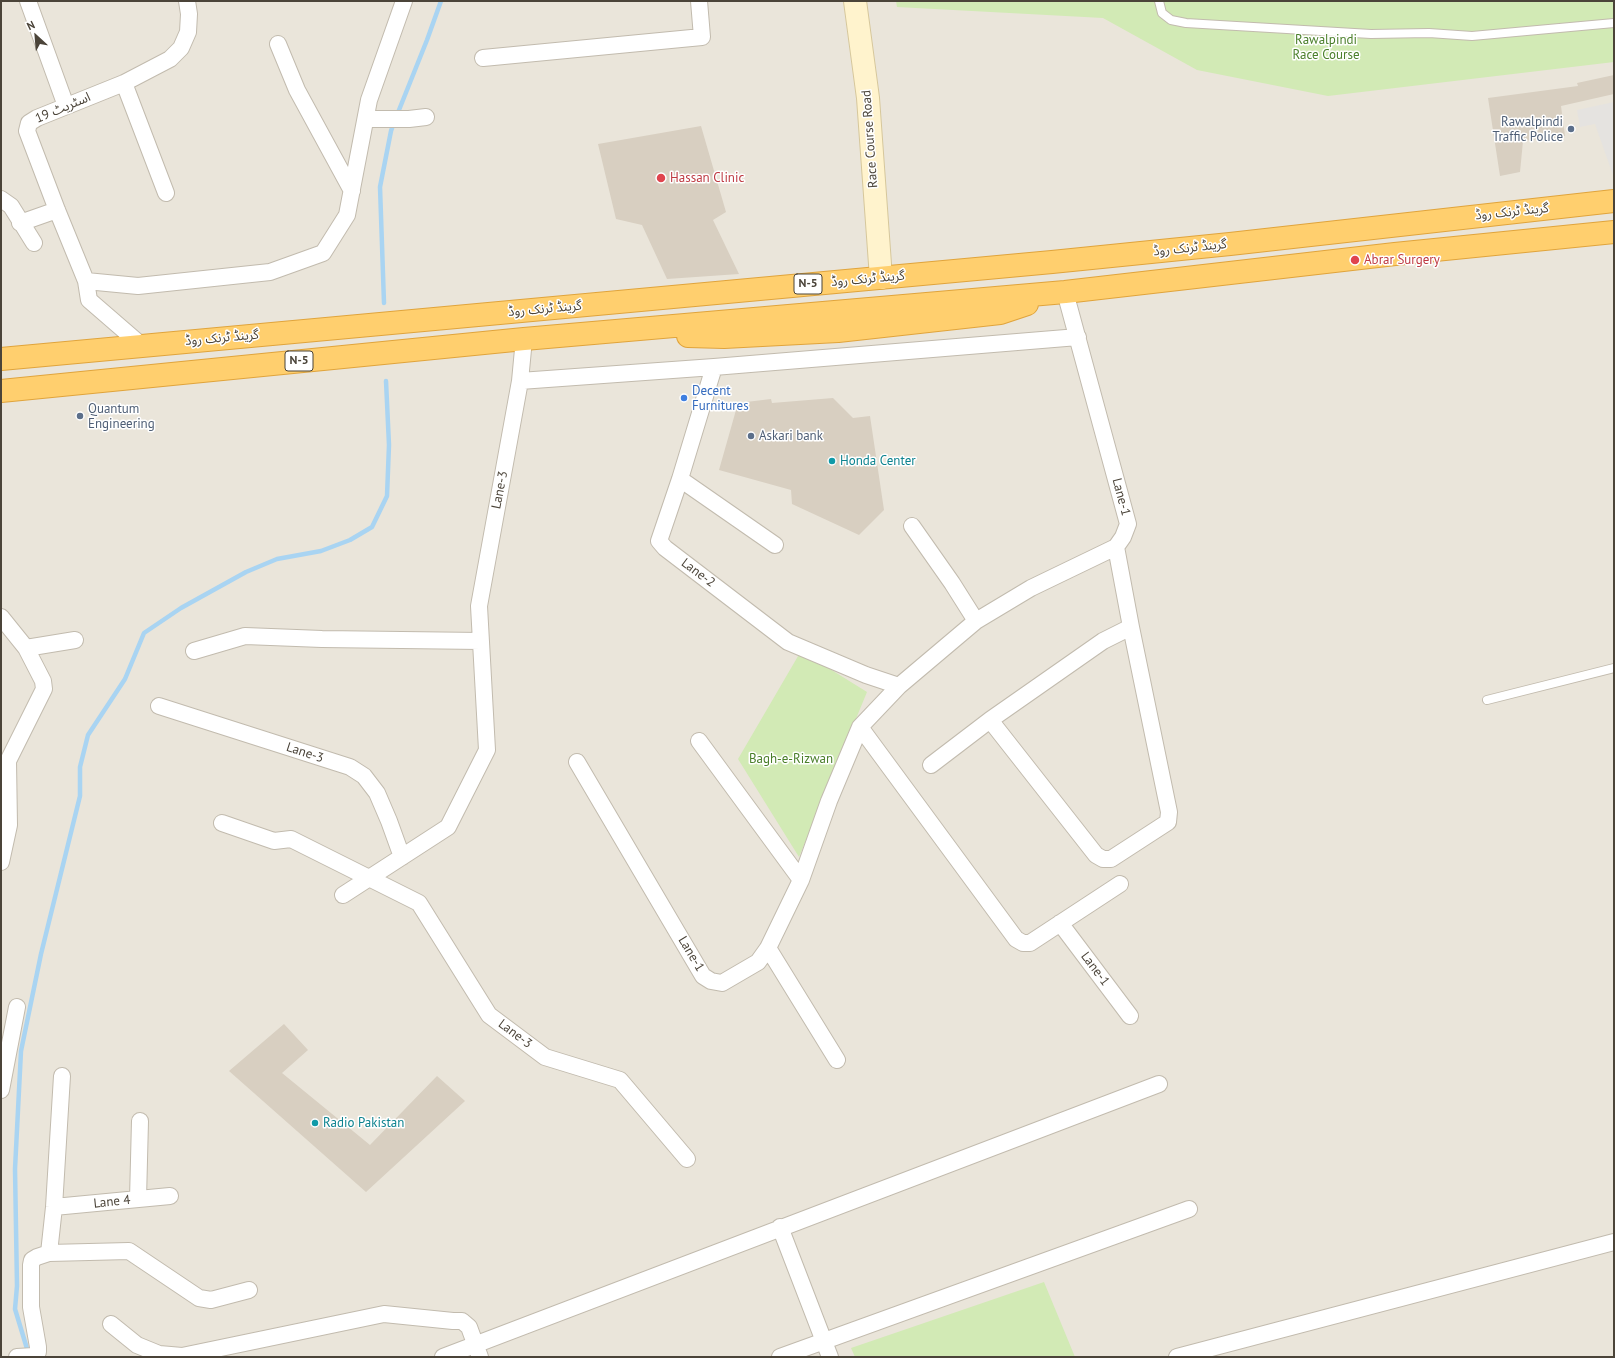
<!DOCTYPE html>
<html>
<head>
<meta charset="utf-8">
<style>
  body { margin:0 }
  #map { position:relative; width:1615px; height:1358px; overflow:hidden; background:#f6f3ec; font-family:"PT Sans",sans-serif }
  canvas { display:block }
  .frame { position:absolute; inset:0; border:2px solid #4b4439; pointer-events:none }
  .north { position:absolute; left:16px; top:16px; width:40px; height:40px; -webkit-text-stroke:3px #fff; paint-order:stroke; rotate:334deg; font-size:11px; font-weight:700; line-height:16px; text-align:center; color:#4b4439 }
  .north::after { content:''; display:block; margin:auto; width:14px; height:18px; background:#4b4439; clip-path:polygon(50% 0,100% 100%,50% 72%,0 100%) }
</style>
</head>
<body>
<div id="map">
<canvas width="1615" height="1358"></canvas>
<div class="frame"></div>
<div class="north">N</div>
</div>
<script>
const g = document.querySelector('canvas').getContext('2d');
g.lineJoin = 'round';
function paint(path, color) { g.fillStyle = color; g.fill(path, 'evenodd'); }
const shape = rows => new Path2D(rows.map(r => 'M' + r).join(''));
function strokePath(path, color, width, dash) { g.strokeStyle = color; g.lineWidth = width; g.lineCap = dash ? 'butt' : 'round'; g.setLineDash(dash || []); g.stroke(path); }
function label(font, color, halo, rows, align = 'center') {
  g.font = font + ' "PT Sans","Noto Sans Arabic",sans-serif'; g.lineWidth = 3; g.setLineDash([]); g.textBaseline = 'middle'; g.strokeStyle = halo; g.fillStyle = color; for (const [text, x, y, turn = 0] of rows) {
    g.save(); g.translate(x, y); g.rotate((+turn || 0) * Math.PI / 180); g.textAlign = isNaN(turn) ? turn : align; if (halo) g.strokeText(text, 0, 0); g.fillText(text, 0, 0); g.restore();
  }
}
const residential = shape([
  [1,1,1614,1,1614,1357,1,1357]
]);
const green = shape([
  [896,1,1614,1,1614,62,1328,96,1197,70,1103,18,897,7],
  [801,651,867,692,799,857,738,759],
  [1044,1282,1075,1357,855,1357,851,1348]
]);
const parking = shape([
  [1614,102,1614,174,1613,175,1595,124,1580,127,1577,110]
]);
const stream = shape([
  [397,115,427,40,441,1],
  [384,303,380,187,391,131,394,122],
  [28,1352,15,1309,17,1286,15,1169,21,1051,41,954,80,796,80,767,88,735,125,679,144,633,181,608,246,572,277,559,321,551,350,540,372,527,387,496,389,445,386,381]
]);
const building = shape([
  [1614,75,1614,94,1561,106,1565,136,1523,141,1520,172,1500,176,1488,98,1578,86,1577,83],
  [701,126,726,212,713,220,739,274,667,279,642,225,616,219,598,144],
  [833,398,853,418,870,416,884,510,859,535,792,504,791,490,719,470,738,403,771,399,772,403],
  [284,1024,308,1050,282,1073,370,1145,437,1076,465,1101,366,1192,229,1071]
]);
const lane = shape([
  [1159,1,1162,13,1171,20,1186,23,1371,34,1429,33,1472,36,1614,23],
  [1487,700,1614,668]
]);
const street = shape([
  [28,1,66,106],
  [278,44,297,90,352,191],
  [483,58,702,37,699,1],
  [124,83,166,193],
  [366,119,409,119,426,117],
  [1,199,11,206,34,243],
  [20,223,57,210],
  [86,281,57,210,27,131,29,123,37,118,124,83,170,59,181,48,188,32,189,14,187,1],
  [141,345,89,300,86,281,138,286,270,272,323,253,347,215,369,100,404,1],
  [714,367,680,479,659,541,665,548,788,642,866,675,899,686],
  [520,381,714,367,1078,337],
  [680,479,775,545],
  [912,526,952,583,976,621],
  [1,617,26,648,43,681,44,689,8,761,9,825,1,862],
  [26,648,75,640],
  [194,651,245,636,322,639,481,641],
  [159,706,350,767,364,776,377,793,389,821,402,857],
  [990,720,1096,855,1103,859,1111,859,1168,822,1169,812,1131,627,1116,547],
  [860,727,1016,939,1023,943,1030,943,1120,884],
  [699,741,801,880],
  [577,762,703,976,711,981,722,983,758,962,768,948,801,880,829,801,860,727,899,686,976,621,1031,588,1116,547,1123,537,1128,524,1065,292],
  [931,765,990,720,1103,641,1131,627],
  [222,823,274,841,291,839,419,903,489,1015,545,1057,620,1080,687,1159],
  [343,895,448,827,487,750,479,606,520,381,524,339],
  [1060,923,1130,1016],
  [768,948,837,1060],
  [1,1090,17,1007],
  [138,1199,140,1121],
  [54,1207,170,1196],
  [780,1227,830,1357],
  [49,1253,54,1207,62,1076],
  [111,1324,137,1345,159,1354,182,1356,384,1314,453,1321,462,1321,469,1327,480,1357],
  [17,1357,34,1356,38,1352,38,1347,31,1307,31,1265,32,1260,37,1257,49,1253,129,1251,199,1298,211,1300,249,1290],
  [443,1357,1159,1084],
  [780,1357,1189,1209],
  [1177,1357,1614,1242]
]);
const secondary = shape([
  [855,1,868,98,881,278]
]);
const highway = shape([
  [688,336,724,337,838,331,1000,313,1027,304],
  [1,359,1052,262,1230,244,1614,201],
  [1,391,524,339,1065,292,1395,254,1614,232]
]);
const markers = [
  [1571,129,4,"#5c6f8a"],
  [661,178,5,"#e0444e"],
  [1355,260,5,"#e0444e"],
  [684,398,4,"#3f7fe0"],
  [80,416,4,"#5c6f8a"],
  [751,436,4,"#5c6f8a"],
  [832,461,4,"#0f9aa8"],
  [315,1123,4,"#0f9aa8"]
];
const shields = [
  [808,284,28],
  [299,361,28]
];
const shieldNames = [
  ["N-5",808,284],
  ["N-5",299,361]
];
const parkNames = [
  ["Rawalpindi",1326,40],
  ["Race Course",1326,55],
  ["Bagh-e-Rizwan",791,759]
];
const streetNames = [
  ["اسٹریٹ 19",63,108,-23],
  ["Race Course Road",870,139,-94],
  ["گرینڈ ٹرنک روڈ",1512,212,-6],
  ["گرینڈ ٹرنک روڈ",1190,248,-6],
  ["گرینڈ ٹرنک روڈ",868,279,-5],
  ["گرینڈ ٹرنک روڈ",545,309,-5],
  ["گرینڈ ٹرنک روڈ",222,338,-5],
  ["Lane-3",500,490,-79],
  ["Lane-1",1121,497,75],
  ["Lane-2",698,573,37],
  ["Lane-3",305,753,18],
  ["Lane-1",691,954,59],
  ["Lane-1",1095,969,53],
  ["Lane-3",515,1034,37],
  ["Lane 4",112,1202,-6]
];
const serviceNames = [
  ["Rawalpindi",1563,122,"right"],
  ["Traffic Police",1563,137,"right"],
  ["Quantum",88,409],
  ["Engineering",88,424],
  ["Askari bank",759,436]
];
const healthNames = [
  ["Hassan Clinic",670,178],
  ["Abrar Surgery",1364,260]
];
const shopNames = [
  ["Decent",692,391],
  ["Furnitures",692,406]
];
const cultureNames = [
  ["Honda Center",840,461],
  ["Radio Pakistan",323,1123]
];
paint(residential, '#eae5da');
paint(green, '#d2eab5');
paint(parking, '#e5e3e0');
strokePath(stream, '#a9d4f2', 4.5);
paint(building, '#d8cfc1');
strokePath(lane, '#c2bbae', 10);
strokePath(street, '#c2bbae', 18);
strokePath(secondary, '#d6c79b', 24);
strokePath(highway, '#e0a43c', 24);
strokePath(lane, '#fff', 8);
strokePath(street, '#fff', 16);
strokePath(secondary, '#fff3cd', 22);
strokePath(highway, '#ffcf6e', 22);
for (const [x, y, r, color] of markers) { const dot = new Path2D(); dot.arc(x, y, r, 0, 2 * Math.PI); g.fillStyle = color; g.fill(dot); strokePath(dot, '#fff', 1.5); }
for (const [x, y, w] of shields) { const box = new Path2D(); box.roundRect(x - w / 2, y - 10, w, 20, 3); g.fillStyle = '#fff'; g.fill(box); strokePath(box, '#4b4439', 1); }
label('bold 12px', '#4b4439', null, shieldNames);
label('13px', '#4a7f2a', '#fff', parkNames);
label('13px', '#4b4439', '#fff', streetNames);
label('13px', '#4e5e75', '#fff', serviceNames, 'left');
label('13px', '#be3a42', '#fff', healthNames, 'left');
label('13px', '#366cbe', '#fff', shopNames, 'left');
label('13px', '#0d838f', '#fff', cultureNames, 'left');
</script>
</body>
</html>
